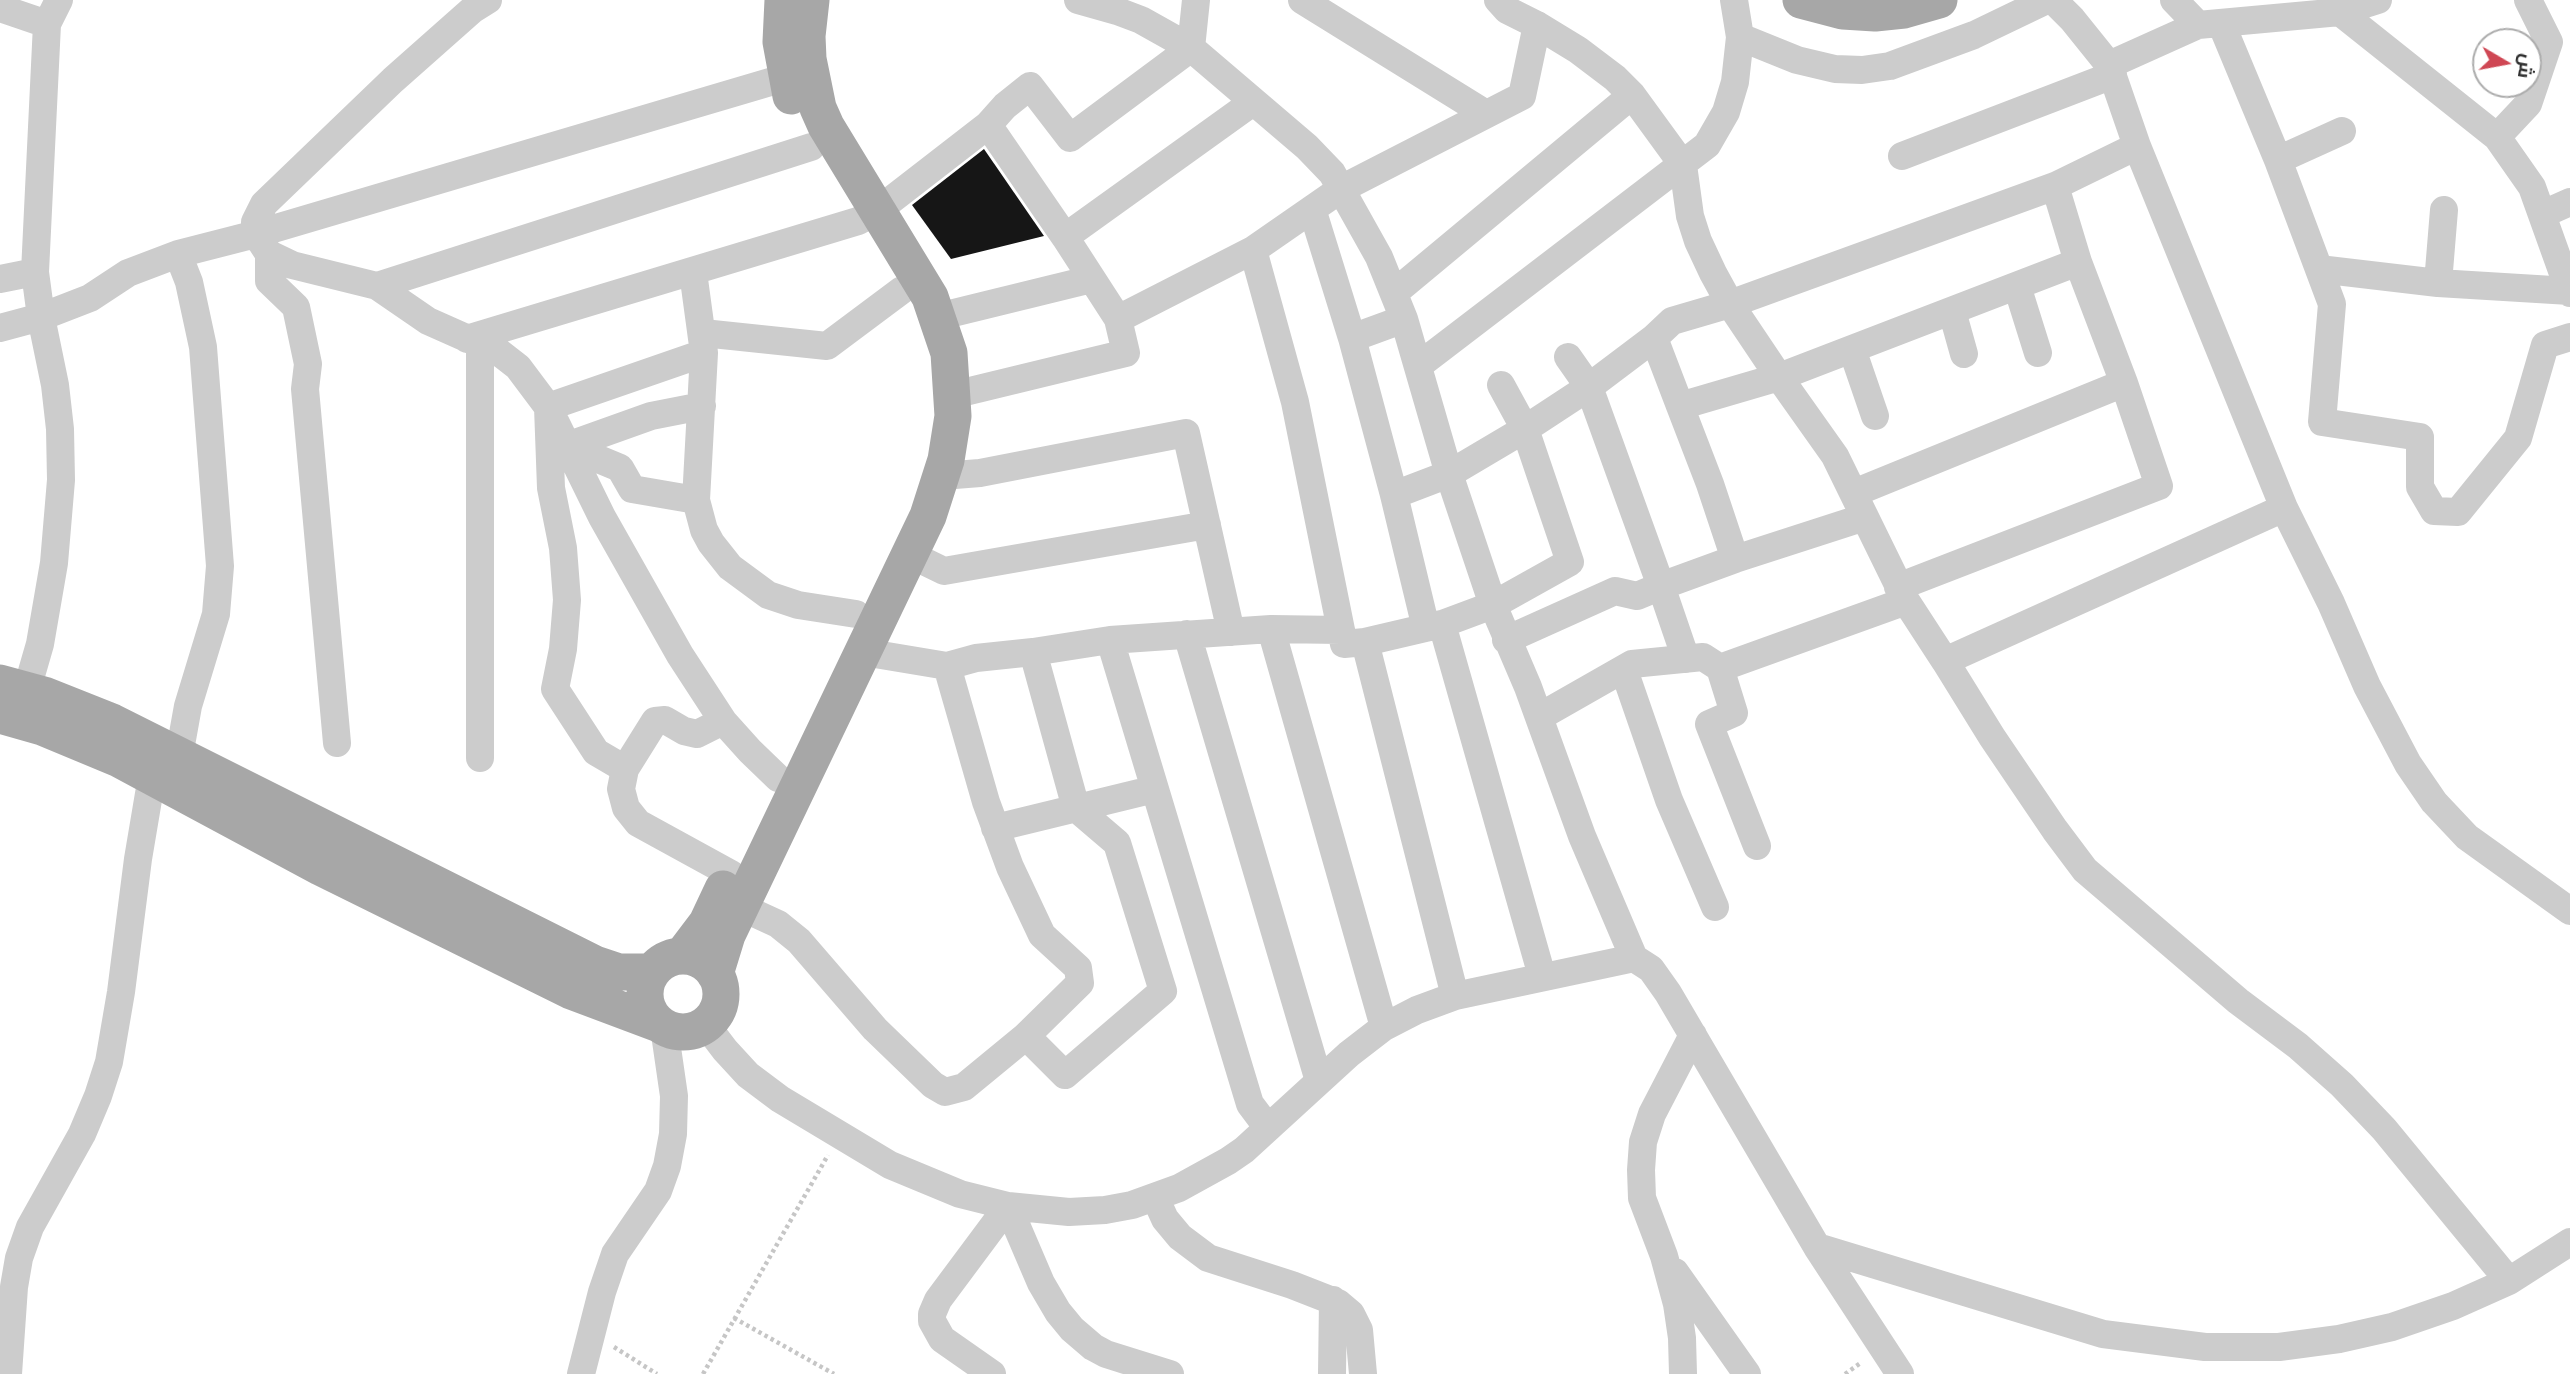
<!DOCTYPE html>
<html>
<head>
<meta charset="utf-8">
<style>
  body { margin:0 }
  #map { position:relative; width:2570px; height:1374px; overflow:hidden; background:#fff; font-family:Helvetica,Cairo,sans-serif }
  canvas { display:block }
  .north { position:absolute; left:2472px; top:28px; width:70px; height:70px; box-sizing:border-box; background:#fff; border:2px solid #acacac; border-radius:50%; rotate:100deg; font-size:19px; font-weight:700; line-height:28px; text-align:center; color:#2f2f2f }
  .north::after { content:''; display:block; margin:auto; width:24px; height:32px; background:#cf4754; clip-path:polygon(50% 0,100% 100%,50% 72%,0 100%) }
</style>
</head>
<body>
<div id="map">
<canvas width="2570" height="1374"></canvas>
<div class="north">ش</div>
</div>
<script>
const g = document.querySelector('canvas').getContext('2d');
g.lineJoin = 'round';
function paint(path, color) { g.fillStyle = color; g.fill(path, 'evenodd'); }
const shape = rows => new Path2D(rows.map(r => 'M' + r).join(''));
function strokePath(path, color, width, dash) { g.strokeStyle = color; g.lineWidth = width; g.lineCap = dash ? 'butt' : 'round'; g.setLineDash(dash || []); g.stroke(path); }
const building = shape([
  [984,149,1044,236,951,259,912,205]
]);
const path = shape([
  [734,1318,834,1374],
  [614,1347,657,1374],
  [703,1374,828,1155],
  [1845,1374,1862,1362]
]);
const minor = shape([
  [488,0,472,10,393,80,264,204,255,222,256,234,269,254,292,265,377,286,428,321,500,353,518,367,548,407,602,517,680,655,723,721,750,751,778,778],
  [1078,0,1117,11,1141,20,1191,48,1307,147,1332,173,1379,257,1404,319,1449,474,1493,605,1528,687,1582,836,1634,958],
  [1302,0,1486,114],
  [1498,0,1507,10,1537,25,1578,50,1615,78,1632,95,1683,165,1690,216,1698,241,1713,273,1730,304,1779,377,1835,456,1906,601,1945,661],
  [2053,0,2072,19,2109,65,2137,146,2284,508,2331,603,2367,686,2408,764,2434,802,2467,837,2570,911],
  [2174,0,2198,25],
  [0,8,47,24],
  [2340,12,2378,0],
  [2221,23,2278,160,2332,304,2322,422,2420,437,2420,487,2434,511,2458,512,2518,438,2545,345,2570,337],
  [1740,37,1797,60,1835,69,1862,70,1890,66,1974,35,2047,0],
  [2109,65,2198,25,2340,12,2497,137,2532,187,2570,293],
  [988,125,1005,106,1030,86,1070,138,1191,48,1196,0],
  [2497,137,2528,104,2549,42,2528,0],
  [1902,156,2113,75],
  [2278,160,2342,131],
  [1312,209,1352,338,1394,495,1426,628],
  [2543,214,2570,202],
  [1065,237,1253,102],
  [1253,250,1295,402,1341,630],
  [269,254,269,281,296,307,308,364,305,389,337,743],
  [2319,269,2438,283,2570,291],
  [35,272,41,317,90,298,128,273,178,254],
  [693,272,704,353,696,500,704,530,711,543,730,567,768,595,798,605,856,614],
  [0,279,35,272,47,24,59,0],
  [2438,283,2444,210],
  [377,286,811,147],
  [2017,286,2038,353],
  [1394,293,1632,95],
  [1952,311,1964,354],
  [937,317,1092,279],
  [0,328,41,317,55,385,60,429,61,480,54,563,40,644,27,689],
  [703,333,827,346,902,290],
  [1352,338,1404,319],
  [1654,338,1680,406],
  [467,339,858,221,877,211,988,125,1065,237,1118,319,1253,250,1341,189,1522,96,1537,25],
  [480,344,480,758],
  [1852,349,1875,416],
  [1568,357,1589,387,1661,586,1735,559,1710,484,1680,406,1779,377,2078,262],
  [1418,366,1707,145,1726,112,1735,82,1740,37,1734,0],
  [953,395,1126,353,1118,319],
  [567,446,620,468,632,489,696,500],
  [567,446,651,416,702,406],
  [942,476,980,473,1186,433,1231,632],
  [1854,493,2124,383],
  [1394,495,1449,474,1525,429,1589,387,1654,338,1672,321,1730,304,2055,186,2137,146],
  [2284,508,1945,661,1992,737,2055,830,2085,870,2238,1001,2298,1046,2342,1085,2384,1129,2509,1281],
  [911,555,944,571,1207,525],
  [1735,559,1865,517],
  [1898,587,2159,486,2124,383,2078,262,2055,186],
  [1442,624,1542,976],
  [1271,629,1384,1027],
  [1187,634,1319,1081],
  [1110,640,1250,1104,1268,1128],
  [1506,640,1615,591,1637,596,1661,586,1686,659],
  [1365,642,1455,996],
  [863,652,947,666,976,658,1033,652,1110,640,1271,629,1341,630,1344,644,1365,642,1442,624,1493,605,1570,562,1525,429,1501,385],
  [1720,668,1734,713,1709,724,1757,846],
  [1624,670,1669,800,1715,907],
  [1539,717,1632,664,1703,657,1720,668,1906,601],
  [723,721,697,734,684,731,665,720,655,721,625,769,621,789,626,808,638,823,731,874],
  [179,756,188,706,216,614,220,566,203,347,189,282,178,254,256,234,787,77],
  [625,769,596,752,555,689,563,649,567,600,563,548,551,488,548,407,704,353],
  [995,828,1155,789],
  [741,907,778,924,799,941,875,1029,933,1085,945,1092,964,1087,1026,1036,1080,983,1078,968,1042,935,1010,867,986,802,947,666],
  [706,1025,725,1050,748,1075,780,1099,890,1165,960,1194,1008,1206,1069,1212,1105,1210,1132,1205,1179,1188,1228,1161,1244,1150,1349,1054,1384,1027,1417,1010,1455,996,1634,958,1651,969,1668,993,1817,1247,1900,1374],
  [1026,1036,1065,1075,1163,991,1117,843,1076,808,1033,652],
  [1155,1197,1165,1219,1180,1237,1208,1258,1292,1285,1338,1303,1351,1314,1359,1330,1363,1374],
  [1817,1247,2103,1334,2205,1347,2279,1347,2339,1339,2392,1327,2453,1306,2509,1281,2570,1242],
  [1675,1272,1747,1374],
  [8,1374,14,1287,19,1258,30,1227,82,1134,98,1096,109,1062,121,992,138,859,152,776],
  [581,1374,602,1292,615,1254,658,1191,667,1166,673,1134,674,1096,664,1027],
  [992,1374,942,1339,932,1321,932,1314,938,1300,1008,1206,1041,1283,1058,1312,1072,1329,1093,1347,1106,1354,1170,1374],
  [1332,1374,1333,1300],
  [1683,1374,1682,1338,1677,1304,1664,1256,1642,1198,1641,1170,1643,1142,1652,1114,1693,1035]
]);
const major = shape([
  [783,0,781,42,791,96],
  [1801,0,1843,11,1875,13,1904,10,1939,0],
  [0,683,44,695,112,722,595,964,619,972,652,972],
  [0,715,42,727,119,759,320,867,571,991,659,1024],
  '645 994a38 38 0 1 1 76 0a38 38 0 1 1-76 0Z',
  [682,956,707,923,723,889],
  [715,974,727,935,928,516,946,460,953,416,949,353,930,297,826,126,818,108,808,59,807,36,811,0]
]);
paint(building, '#161616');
strokePath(path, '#c6c6c6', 4.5, [3.5, 3.5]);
strokePath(minor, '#ccc', 28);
strokePath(major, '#a7a7a7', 37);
</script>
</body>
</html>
